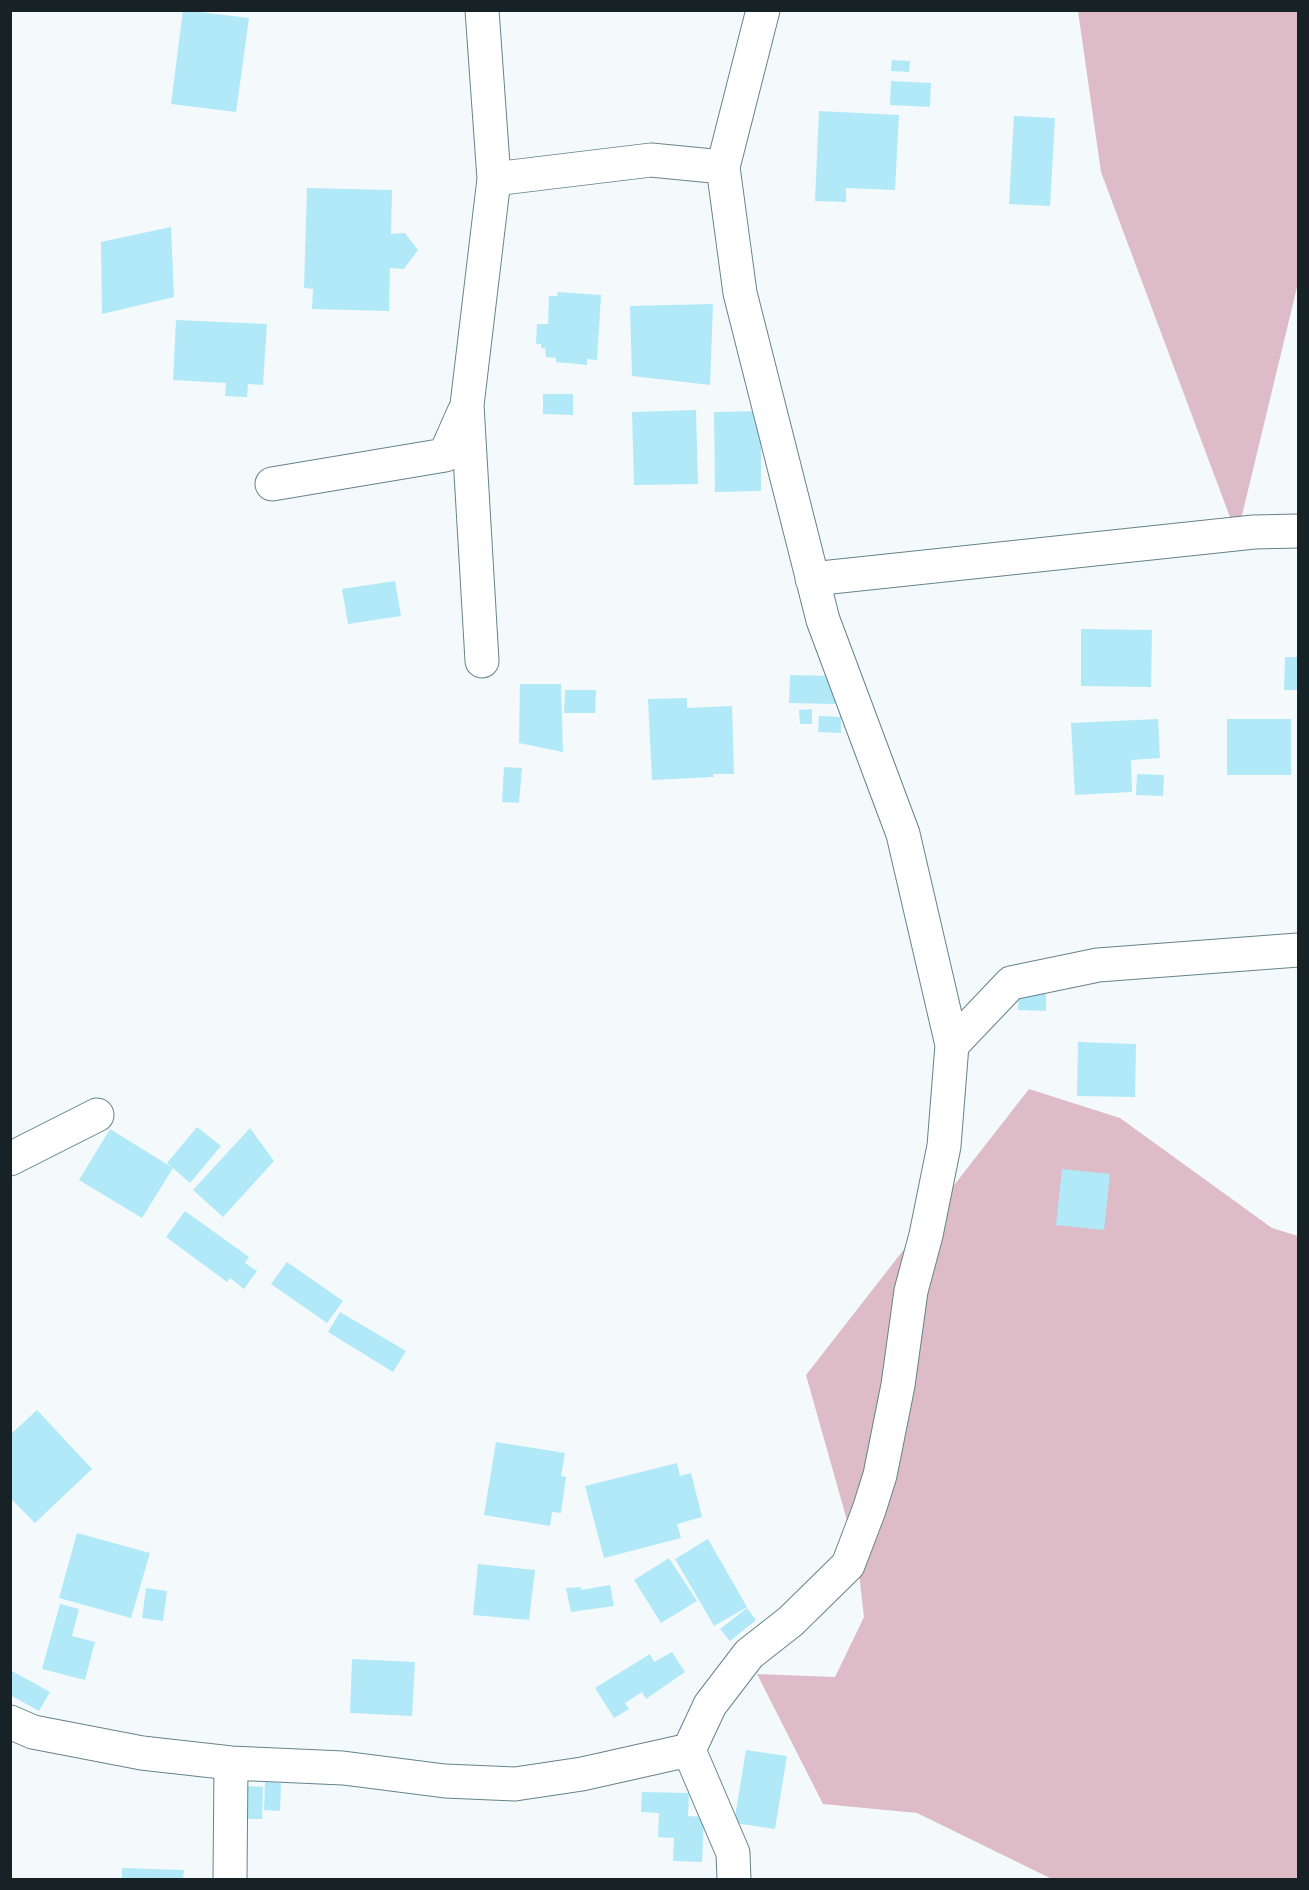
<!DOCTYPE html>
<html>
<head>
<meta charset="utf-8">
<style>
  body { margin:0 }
  #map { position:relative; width:1309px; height:1890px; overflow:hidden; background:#f4fafc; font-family:Inter,sans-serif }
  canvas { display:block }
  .frame { position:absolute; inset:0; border:12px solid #162226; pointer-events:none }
</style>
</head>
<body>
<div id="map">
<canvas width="1309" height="1890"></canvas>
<div class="frame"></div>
</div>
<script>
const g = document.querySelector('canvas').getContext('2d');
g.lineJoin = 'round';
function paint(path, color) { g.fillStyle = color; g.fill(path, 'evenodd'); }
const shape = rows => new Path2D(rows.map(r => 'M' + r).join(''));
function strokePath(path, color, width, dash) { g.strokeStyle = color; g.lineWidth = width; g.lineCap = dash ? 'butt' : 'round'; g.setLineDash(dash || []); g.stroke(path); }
const green = shape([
  [1078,11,1298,11,1298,283,1237,536,1101,172],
  [1029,1089,1120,1118,1272,1228,1298,1236,1298,1879,1052,1879,917,1813,823,1804,757,1674,835,1677,864,1617,857,1556,806,1375]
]);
const building = shape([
  [183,10,249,18,236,112,171,104],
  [892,60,910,61,909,72,891,71],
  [891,81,931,83,930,107,890,105],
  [819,111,899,115,895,190,846,188,846,202,815,201],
  [1014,116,1055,118,1050,206,1009,204],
  [307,188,392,190,391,234,405,233,418,250,404,269,390,268,389,311,312,309,313,289,304,288],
  [171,227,174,297,102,314,101,242],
  [558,292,601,295,597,360,587,359,587,365,556,362,556,358,546,357,545,348,541,348,541,344,536,344,537,324,548,324,549,296,557,296],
  [713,304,710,385,632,376,630,306],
  [176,320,267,324,263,385,248,384,247,397,225,396,226,383,173,380],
  [543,394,573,394,573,415,543,414],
  [696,410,698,484,634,485,632,412],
  [761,411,761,491,715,492,714,412],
  [395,581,401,616,348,624,342,589],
  [1081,629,1152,630,1151,687,1081,686],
  [1285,657,1298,657,1298,690,1284,690],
  [790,675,836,676,835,704,789,703],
  [520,684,561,684,563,752,519,743],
  [565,690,596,690,595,713,564,713],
  [687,698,687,708,732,706,734,774,713,774,714,777,652,780,648,699],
  [812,709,812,724,800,724,799,710],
  [819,716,841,717,841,733,818,732],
  [1158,719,1160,758,1131,760,1132,792,1075,795,1071,723],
  [1227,719,1291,719,1291,775,1227,775],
  [504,767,522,768,519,803,502,802],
  [1137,774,1164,775,1163,796,1136,795],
  [1019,985,1046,985,1046,1011,1018,1010],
  [1078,1042,1136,1044,1135,1097,1077,1096],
  [197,1127,221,1146,190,1183,167,1163],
  [250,1128,274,1161,223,1217,193,1190],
  [110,1129,173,1168,142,1218,79,1180],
  [1062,1169,1110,1174,1104,1230,1056,1225],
  [185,1211,249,1257,245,1263,257,1271,244,1289,230,1278,227,1282,166,1237],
  [287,1262,343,1301,327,1323,271,1284],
  [340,1312,406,1351,393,1372,328,1332],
  [37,1410,92,1469,35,1523,10,1498,10,1435],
  [496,1442,565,1453,561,1476,566,1477,561,1513,552,1512,550,1526,484,1515],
  [677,1463,680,1476,691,1473,702,1517,677,1524,681,1538,604,1558,585,1486],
  [77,1533,150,1553,131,1618,59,1598],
  [708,1539,747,1607,714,1626,675,1559],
  [669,1558,697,1601,661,1623,634,1580],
  [478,1564,535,1570,529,1620,473,1615],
  [610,1585,614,1606,571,1612,566,1588,581,1587,581,1590],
  [146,1588,167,1591,163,1621,142,1618],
  [60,1604,79,1609,72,1636,95,1642,85,1680,42,1669],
  [747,1608,756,1620,730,1641,720,1629],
  [672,1652,685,1672,646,1699,642,1692,625,1703,629,1709,614,1718,595,1688,650,1654,654,1662],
  [352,1659,415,1662,412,1716,350,1713],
  [10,1670,50,1692,39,1711,10,1695],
  [746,1750,787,1756,775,1829,734,1823],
  [265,1782,281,1783,280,1811,264,1810],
  [246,1786,263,1787,262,1819,244,1819],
  [642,1792,689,1793,688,1816,704,1817,702,1862,673,1861,674,1838,658,1837,659,1813,641,1812],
  [122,1868,184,1870,183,1880,122,1880]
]);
const street = shape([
  [763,10,723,167,740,293,823,620,903,834,952,1045],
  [494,179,651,160,723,167],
  [272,484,445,455,464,412],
  [812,579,1254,532,1298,531],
  [482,661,467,405,494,179,482,10],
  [10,1159,97,1115],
  [10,1722,33,1732,142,1753,231,1763,343,1768,445,1781,515,1784,582,1774,689,1750,710,1705,749,1654,791,1621,848,1565,869,1510,880,1475,898,1385,911,1291,926,1235,944,1146,952,1045,1011,983,1098,965,1298,950],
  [689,1750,733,1853,734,1880],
  [230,1880,231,1763]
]);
paint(green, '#ddbcc7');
paint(building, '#b1e9f8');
strokePath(street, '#65838b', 35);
strokePath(street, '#fff', 33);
</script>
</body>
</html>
